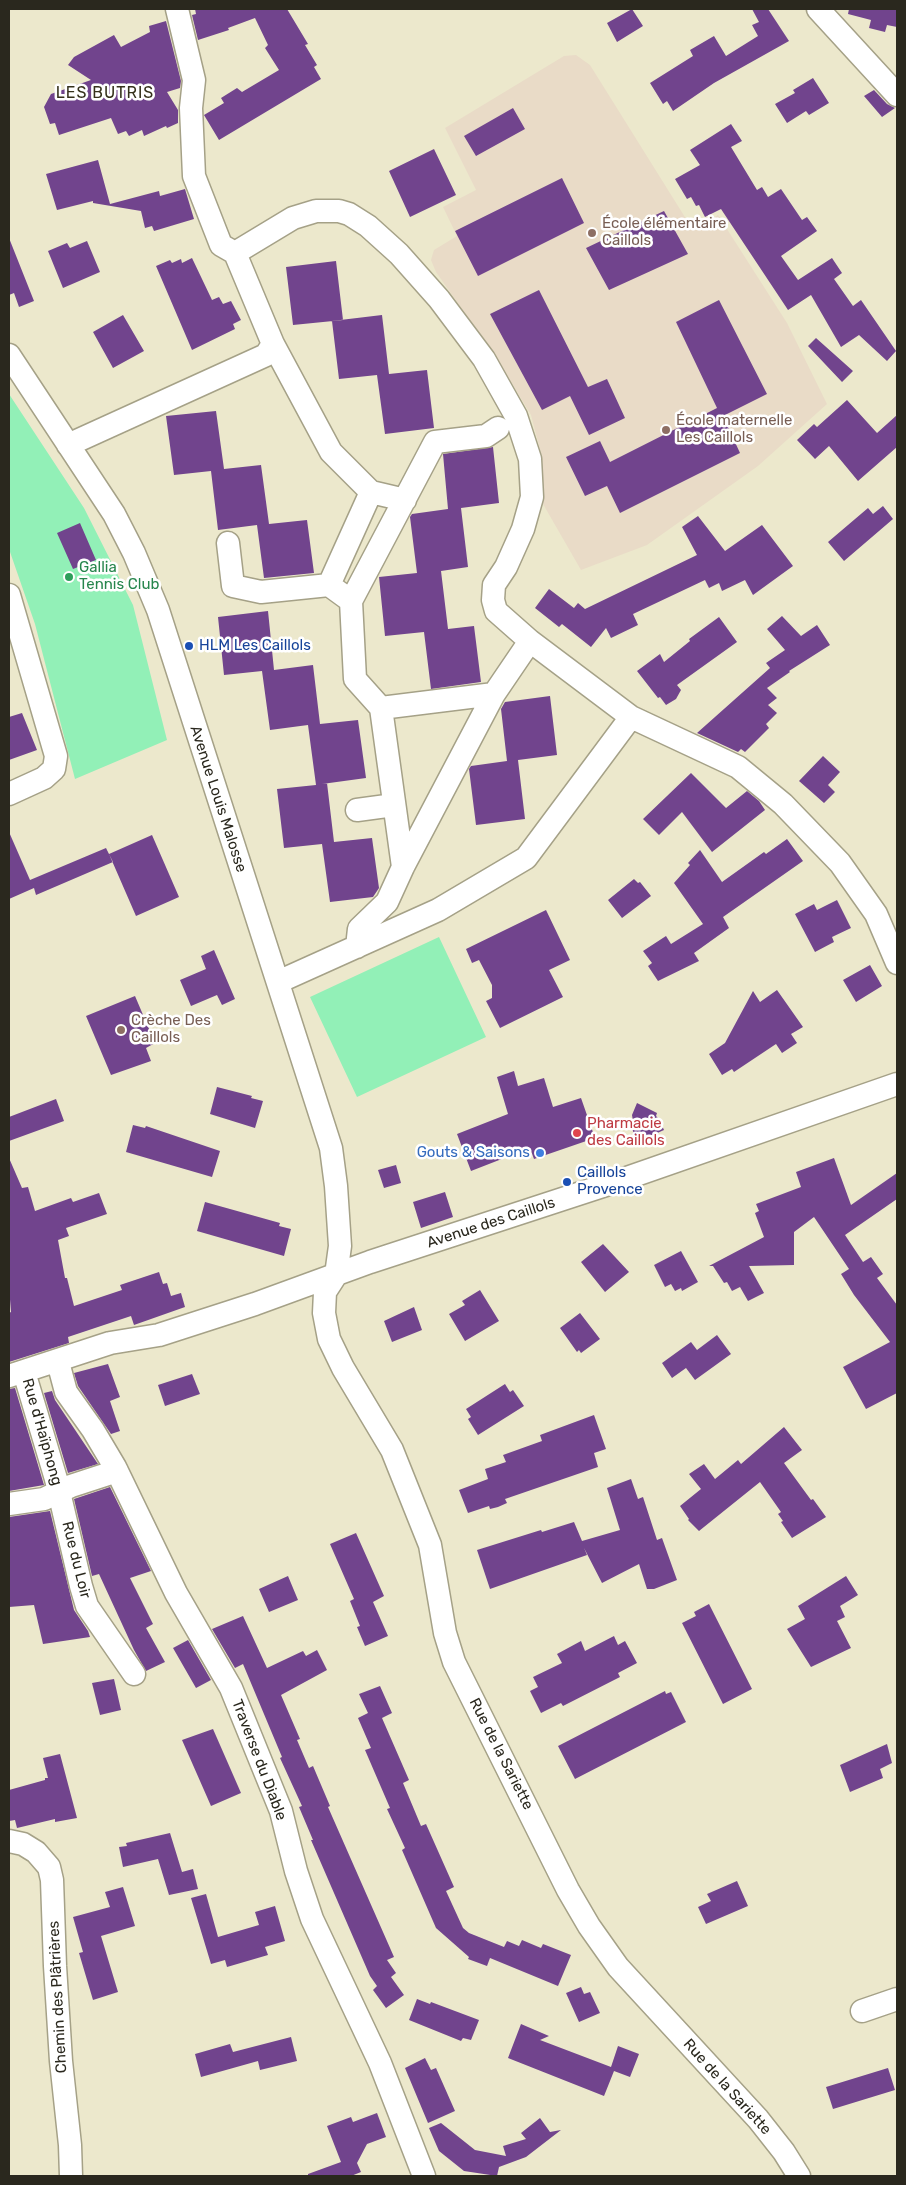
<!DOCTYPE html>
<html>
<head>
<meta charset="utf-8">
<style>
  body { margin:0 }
  #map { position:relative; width:906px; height:2185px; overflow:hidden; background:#ece8cc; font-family:Rubik,sans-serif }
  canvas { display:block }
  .frame { position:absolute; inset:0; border:10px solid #2a281e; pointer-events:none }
</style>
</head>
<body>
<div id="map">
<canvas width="906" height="2185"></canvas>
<div class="frame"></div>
</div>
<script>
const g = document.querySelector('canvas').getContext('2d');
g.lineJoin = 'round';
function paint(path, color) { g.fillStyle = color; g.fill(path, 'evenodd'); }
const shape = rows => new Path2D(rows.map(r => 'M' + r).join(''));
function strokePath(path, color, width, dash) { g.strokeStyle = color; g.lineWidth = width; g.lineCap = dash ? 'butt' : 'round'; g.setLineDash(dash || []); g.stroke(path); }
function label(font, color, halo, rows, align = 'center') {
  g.font = font + ' Rubik,sans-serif'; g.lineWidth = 5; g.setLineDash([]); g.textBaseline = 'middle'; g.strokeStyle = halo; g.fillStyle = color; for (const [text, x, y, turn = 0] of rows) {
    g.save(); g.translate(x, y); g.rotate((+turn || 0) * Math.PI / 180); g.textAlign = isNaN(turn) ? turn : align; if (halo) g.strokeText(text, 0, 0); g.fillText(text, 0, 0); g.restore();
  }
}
const education = shape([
  [576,55,590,65,693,230,718,215,787,323,827,404,758,466,647,545,581,570,543,504,542,457,531,415,499,362,436,272,431,260,434,250,457,236,443,207,476,190,445,128,564,56]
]);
const green = shape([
  [9,394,84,508,133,605,167,740,75,779,35,624,9,549],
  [439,937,486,1037,357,1097,310,997]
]);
const building = shape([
  [195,9,287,9,308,44,305,45,317,65,314,67,321,79,219,140,204,115,224,103,221,98,237,88,242,92,279,70,265,48,268,45,255,18,228,28,229,30,198,40,192,15,196,14],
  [632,9,643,26,617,42,607,23],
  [752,9,768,9,789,41,714,83,673,111,667,101,663,104,650,83,693,56,690,50,714,36,726,56,758,36,752,25,759,22],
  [849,9,897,9,897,27,887,25,885,32,869,28,871,20,848,14],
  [166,21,181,81,180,88,167,92,178,110,178,123,167,128,166,126,144,136,142,130,129,136,126,131,118,134,111,118,59,135,55,123,50,124,44,107,51,94,91,80,68,65,74,57,114,35,121,47,150,32,149,26],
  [813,78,829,103,809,115,806,111,787,123,775,104,795,93,793,90],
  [874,90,887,104,895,108,882,117,864,96],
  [513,108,525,129,476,156,464,136],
  [731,124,742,141,731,147,757,190,762,187,768,197,781,189,802,220,807,217,817,231,781,256,798,280,832,258,842,273,834,279,853,306,861,300,896,351,887,361,859,335,841,347,811,295,788,310,721,209,705,217,699,205,696,206,691,197,687,199,675,179,700,165,690,150],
  [434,149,456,195,410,217,389,171],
  [98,160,110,204,159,191,160,196,185,189,194,219,154,231,152,226,145,228,141,211,93,203,93,201,57,210,46,174],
  [562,178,584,223,478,276,455,231],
  [664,211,688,254,609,290,586,248],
  [9,238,34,301,19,307,14,293,9,295],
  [87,241,100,272,63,288,48,251,67,243,70,248],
  [192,258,212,300,219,297,223,304,231,301,241,320,233,324,235,329,192,350,156,266,170,260,172,263,181,259,182,263],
  [336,261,343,320,293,325,286,267],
  [539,290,588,387,607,379,625,418,589,435,570,396,542,410,490,314],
  [719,300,767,394,723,416,740,453,620,513,607,486,585,496,566,457,600,441,610,462,717,408,676,322],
  [123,315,144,351,113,368,93,332],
  [382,315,389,374,427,370,434,428,385,434,377,375,339,379,332,321],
  [816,338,853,371,842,382,808,346],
  [847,400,877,433,897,415,897,447,858,481,829,446,815,459,797,440,814,424,817,427],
  [216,411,224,469,261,465,269,524,307,520,314,573,264,578,257,525,218,530,211,471,174,475,166,416],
  [493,447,499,503,461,508,468,567,441,571,448,629,474,626,481,682,431,689,424,632,385,636,379,577,417,573,410,517,412,514,448,509,443,454],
  [883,506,893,519,844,561,828,542,868,508,873,514],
  [698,516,725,551,762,525,793,566,753,595,745,580,722,591,719,583,709,588,705,580,633,614,638,625,611,638,606,628,591,647,562,624,559,627,535,608,549,589,574,608,578,603,585,609,697,555,682,527],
  [80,523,96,560,73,569,57,533],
  [268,611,274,670,313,665,320,724,358,720,366,778,322,784,327,783,334,842,372,838,379,888,373,897,330,902,322,844,284,848,277,789,316,785,308,725,270,730,262,671,224,675,218,617],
  [782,616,801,636,817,625,830,645,789,671,790,672,767,688,777,698,768,705,777,713,766,724,769,728,745,752,741,749,738,752,697,733,770,668,766,663,785,650,767,629],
  [719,617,737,642,677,685,681,690,676,699,666,705,660,697,658,698,637,671,660,654,664,662,690,641,689,639],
  [550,696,557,755,518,760,525,819,476,825,469,769,471,766,507,761,501,709,505,702],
  [22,713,37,750,9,760,9,717],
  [823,756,840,772,828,785,835,792,824,803,799,781],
  [691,773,726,808,747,791,759,801,765,810,712,852,682,812,659,835,643,819],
  [9,832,30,880,106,848,113,862,36,895,34,888,9,899],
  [152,835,179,897,136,916,109,854],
  [787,839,803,861,723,917,729,928,694,953,699,961,658,981,648,966,652,963,643,951,666,936,671,944,703,924,674,883,690,865,688,863,700,850,722,882,764,852,766,854],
  [634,879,638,883,640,882,651,896,622,918,608,900],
  [837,900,851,928,832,937,834,942,815,952,795,914,814,904,817,910],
  [546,910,570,960,549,970,563,997,500,1028,486,1001,492,998,492,985,479,960,472,963,466,949],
  [214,950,235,999,222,1005,217,995,191,1006,180,980,206,969,201,956],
  [870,965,882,986,856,1002,843,980],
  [777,990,803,1027,791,1034,797,1043,782,1053,776,1044,734,1072,732,1069,722,1075,709,1054,725,1043,753,991,760,1002],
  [135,996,155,1043,146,1048,151,1061,111,1075,86,1016],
  [514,1071,518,1086,544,1078,553,1107,581,1098,595,1138,534,1159,530,1148,471,1171,457,1134,508,1114,497,1077],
  [217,1087,252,1096,251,1098,263,1101,255,1128,210,1114],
  [56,1099,64,1121,9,1141,9,1117],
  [637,1103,657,1113,656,1116,659,1119,664,1130,637,1142,630,1123,633,1121,632,1115],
  [133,1125,145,1128,146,1126,220,1151,212,1177,126,1152],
  [9,1158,22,1188,28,1187,35,1211,71,1198,73,1202,99,1193,107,1214,66,1228,69,1236,58,1240,65,1278,67,1278,74,1306,122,1290,120,1285,159,1272,163,1284,167,1283,171,1296,181,1293,185,1307,134,1325,131,1316,68,1337,69,1343,9,1362,9,1313,11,1312,9,1287],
  [834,1158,851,1205,897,1173,897,1199,845,1235,863,1262,871,1257,883,1274,877,1278,897,1305,897,1393,866,1409,843,1367,890,1342,854,1295,841,1274,849,1269,814,1217,794,1232,794,1265,749,1266,764,1293,748,1301,740,1287,732,1291,727,1282,724,1283,713,1266,709,1266,764,1237,755,1213,759,1211,756,1204,801,1187,796,1172],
  [396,1165,401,1183,384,1188,378,1170],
  [445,1192,453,1217,421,1228,413,1202],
  [205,1202,280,1223,279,1226,291,1229,284,1256,197,1231],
  [603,1244,629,1272,605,1292,581,1262],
  [681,1251,698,1282,682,1291,681,1288,675,1291,671,1284,665,1287,654,1265],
  [480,1290,499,1321,465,1341,449,1314,465,1305,462,1301],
  [414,1307,422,1330,392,1342,384,1321],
  [580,1313,600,1339,581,1353,579,1350,577,1352,560,1328],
  [717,1335,731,1354,695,1380,686,1368,672,1378,662,1363,691,1342,697,1350],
  [108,1364,120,1397,110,1401,120,1431,111,1434,78,1386,74,1373],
  [192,1374,200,1394,165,1406,158,1385],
  [505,1384,510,1392,513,1390,524,1406,478,1435,468,1419,471,1417,466,1409],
  [15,1388,44,1485,9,1491,9,1389],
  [52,1391,55,1400,98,1464,68,1473,44,1393],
  [594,1415,606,1449,594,1453,598,1467,505,1499,507,1503,498,1507,490,1509,489,1506,468,1513,459,1490,488,1479,485,1469,506,1462,503,1455,542,1441,540,1435],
  [784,1427,802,1450,784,1463,811,1500,813,1499,826,1517,792,1538,781,1522,783,1521,778,1514,781,1512,760,1482,699,1531,688,1520,689,1519,680,1506,701,1489,689,1474,704,1464,715,1479,738,1460,741,1464],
  [631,1479,638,1499,643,1497,657,1540,662,1538,677,1580,654,1589,647,1589,639,1564,602,1583,584,1548,587,1555,490,1589,477,1550,541,1530,542,1532,574,1522,582,1541,620,1530,607,1488],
  [110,1487,151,1571,130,1578,153,1624,146,1628,165,1662,146,1671,134,1650,99,1574,92,1576,74,1499],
  [50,1511,74,1610,88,1631,90,1637,43,1644,34,1605,9,1607,9,1517],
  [356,1533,384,1596,373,1602,388,1636,365,1646,357,1627,360,1626,350,1601,354,1599,330,1544],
  [288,1576,298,1600,269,1612,259,1589],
  [846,1576,858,1595,840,1606,845,1617,837,1621,851,1648,811,1667,787,1629,805,1619,798,1606],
  [709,1604,752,1689,723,1704,682,1623,696,1616,694,1612],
  [243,1616,267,1668,303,1651,306,1656,317,1650,327,1670,281,1695,300,1739,297,1740,309,1768,313,1766,330,1806,328,1807,394,1957,387,1960,396,1973,391,1977,404,1995,386,2008,373,1990,377,1986,370,1976,311,1840,313,1840,299,1807,302,1806,280,1758,282,1757,243,1664,235,1668,212,1629],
  [614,1636,618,1645,625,1641,637,1663,618,1673,620,1677,563,1706,561,1703,541,1713,530,1691,538,1687,533,1677,562,1663,557,1654,581,1641,585,1651],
  [188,1640,211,1680,196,1688,173,1648],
  [114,1679,121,1710,100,1715,92,1683],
  [380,1686,392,1713,382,1718,409,1780,403,1783,421,1826,426,1824,454,1887,446,1891,463,1928,469,1933,504,1947,507,1941,519,1946,522,1940,541,1948,543,1944,571,1955,558,1986,490,1958,487,1966,468,1959,469,1957,436,1928,402,1850,405,1848,387,1809,390,1808,365,1750,371,1748,358,1718,368,1713,359,1694],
  [665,1691,666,1694,671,1692,686,1722,575,1779,558,1746],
  [213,1729,241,1793,211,1806,182,1740],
  [887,1744,892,1763,880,1769,883,1778,850,1792,840,1765],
  [60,1754,77,1818,55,1822,55,1819,17,1828,15,1820,9,1821,9,1790,45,1780,45,1778,48,1778,43,1758],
  [170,1833,182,1872,193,1869,198,1889,169,1895,158,1859,123,1867,119,1847,127,1846,126,1843],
  [737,1881,748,1906,706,1924,698,1907,711,1901,707,1894],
  [123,1887,135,1926,101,1936,118,1992,93,2000,79,1953,83,1952,73,1917,110,1907,105,1892],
  [206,1894,218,1937,259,1925,255,1912,275,1906,285,1941,265,1947,268,1955,227,1967,225,1960,211,1964,191,1898],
  [581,1987,584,1994,590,1992,600,2013,579,2022,566,1993],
  [417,1999,430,2004,431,2002,479,2020,471,2040,463,2038,461,2041,409,2020],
  [521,2024,549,2036,540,2040,611,2067,618,2046,639,2054,630,2077,614,2071,604,2096,508,2058],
  [291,2037,297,2061,260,2070,258,2061,201,2077,195,2054,230,2044,233,2052],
  [425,2058,431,2070,436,2068,455,2111,428,2123,405,2068],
  [888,2068,895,2090,833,2109,826,2087],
  [377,2113,386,2137,367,2144,357,2163,361,2172,351,2176,308,2176,308,2174,341,2162,327,2126,351,2117,353,2122],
  [540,2118,550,2132,561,2130,526,2157,499,2167,497,2176,464,2171,439,2151,429,2128,441,2123,475,2150,506,2156,503,2146,526,2139,521,2133]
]);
const minor = shape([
  [177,9,194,80,191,108,194,176,221,245,235,253],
  [818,9,897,95],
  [235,253,293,218,316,211,339,211,349,214,368,226,399,254,439,299,484,359,516,416,530,459,532,497,523,529,506,567,494,585,493,600,496,611,530,641,631,717,738,767,783,804,840,863,876,914,897,963],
  [273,344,331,452,371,492],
  [9,355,114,514,134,553,158,610,331,1148,336,1186,340,1246,336,1275,325,1292,324,1313,329,1339,343,1368,392,1450,430,1545,445,1633,454,1662,568,1890,589,1926,618,1967,758,2119,784,2152,799,2176],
  [68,445,266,355,273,344,235,253],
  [228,543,233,586,261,592,329,585],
  [9,595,56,756,54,769,44,778,9,794],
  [351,601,435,442,486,436,498,428],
  [381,708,494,694],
  [357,810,394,805],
  [403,867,381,708,355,679,351,601,329,585,371,492,405,500],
  [357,947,359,929,387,902,403,867,494,694,530,641],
  [278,982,438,910,526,858,631,717],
  [58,1362,66,1392,93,1430,115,1467,176,1593,231,1688,281,1811,296,1871,312,1919,380,2063,424,2176],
  [24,1372,56,1479,81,1586,87,1606,134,1674],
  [9,1376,110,1343,159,1335,255,1304,370,1262,627,1178,897,1084],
  [9,1504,44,1499,71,1486,117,1471],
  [9,1841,23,1844,36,1852,49,1867,52,1880,55,1966,61,2061,70,2145,71,2176],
  [862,2011,897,1999]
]);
const markers = [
  [592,233,5,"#8d6e63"],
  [666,430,5,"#8d6e63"],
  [69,577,5,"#2e9e5b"],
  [189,646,5,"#1a4fb4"],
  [121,1030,5,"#8d6e63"],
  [577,1133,5,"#e0444e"],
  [540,1153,5,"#3f7fe0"],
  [567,1182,5,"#1a4fb4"]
];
const educationNames = [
  ["École élémentaire",602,224],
  ["Caillols",602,241],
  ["École maternelle",676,421],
  ["Les Caillols",676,438],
  ["Crèche Des",131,1021],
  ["Caillols",131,1038]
];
const leisureNames = [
  ["Gallia",79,568],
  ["Tennis Club",79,585]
];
const transitNames = [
  ["HLM Les Caillols",199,646],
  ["Caillols",577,1173],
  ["Provence",577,1190]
];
const streetNames = [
  ["Avenue Louis Malosse",218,799,72],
  ["Avenue des Caillols",491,1223,-18],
  ["Rue d'Haïphong",42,1432,74],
  ["Rue du Loir",76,1560,76],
  ["Rue de la Sariette",501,1754,63],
  ["Traverse du Diable",259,1760,69],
  ["Chemin des Plâtrières",58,1997,-93],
  ["Rue de la Sariette",727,2087,48]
];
const healthNames = [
  ["Pharmacie",587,1124],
  ["des Caillols",587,1141]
];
const shopNames = [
  ["Gouts & Saisons",530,1153]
];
const neighbourhoodNames = [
  ["LES BUTRIS",105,93]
];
paint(education, '#e9dbc7');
paint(green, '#92f0b7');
paint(building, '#71448d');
strokePath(minor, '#a5a187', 25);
strokePath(minor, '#fff', 22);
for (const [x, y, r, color] of markers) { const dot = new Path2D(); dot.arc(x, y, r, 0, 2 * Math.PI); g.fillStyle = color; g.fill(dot); strokePath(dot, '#fff', 2); }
label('15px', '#785e54', '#fff', educationNames, 'left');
label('15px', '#27864d', '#fff', leisureNames, 'left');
label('15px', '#164399', '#fff', transitNames, 'left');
label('15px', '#2a281e', '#fff', streetNames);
label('15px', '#be3a42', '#fff', healthNames, 'left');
label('15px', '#366cbe', '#fff', shopNames, 'right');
g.letterSpacing = '1px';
label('16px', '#35311b', '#fff', neighbourhoodNames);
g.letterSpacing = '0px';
</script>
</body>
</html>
